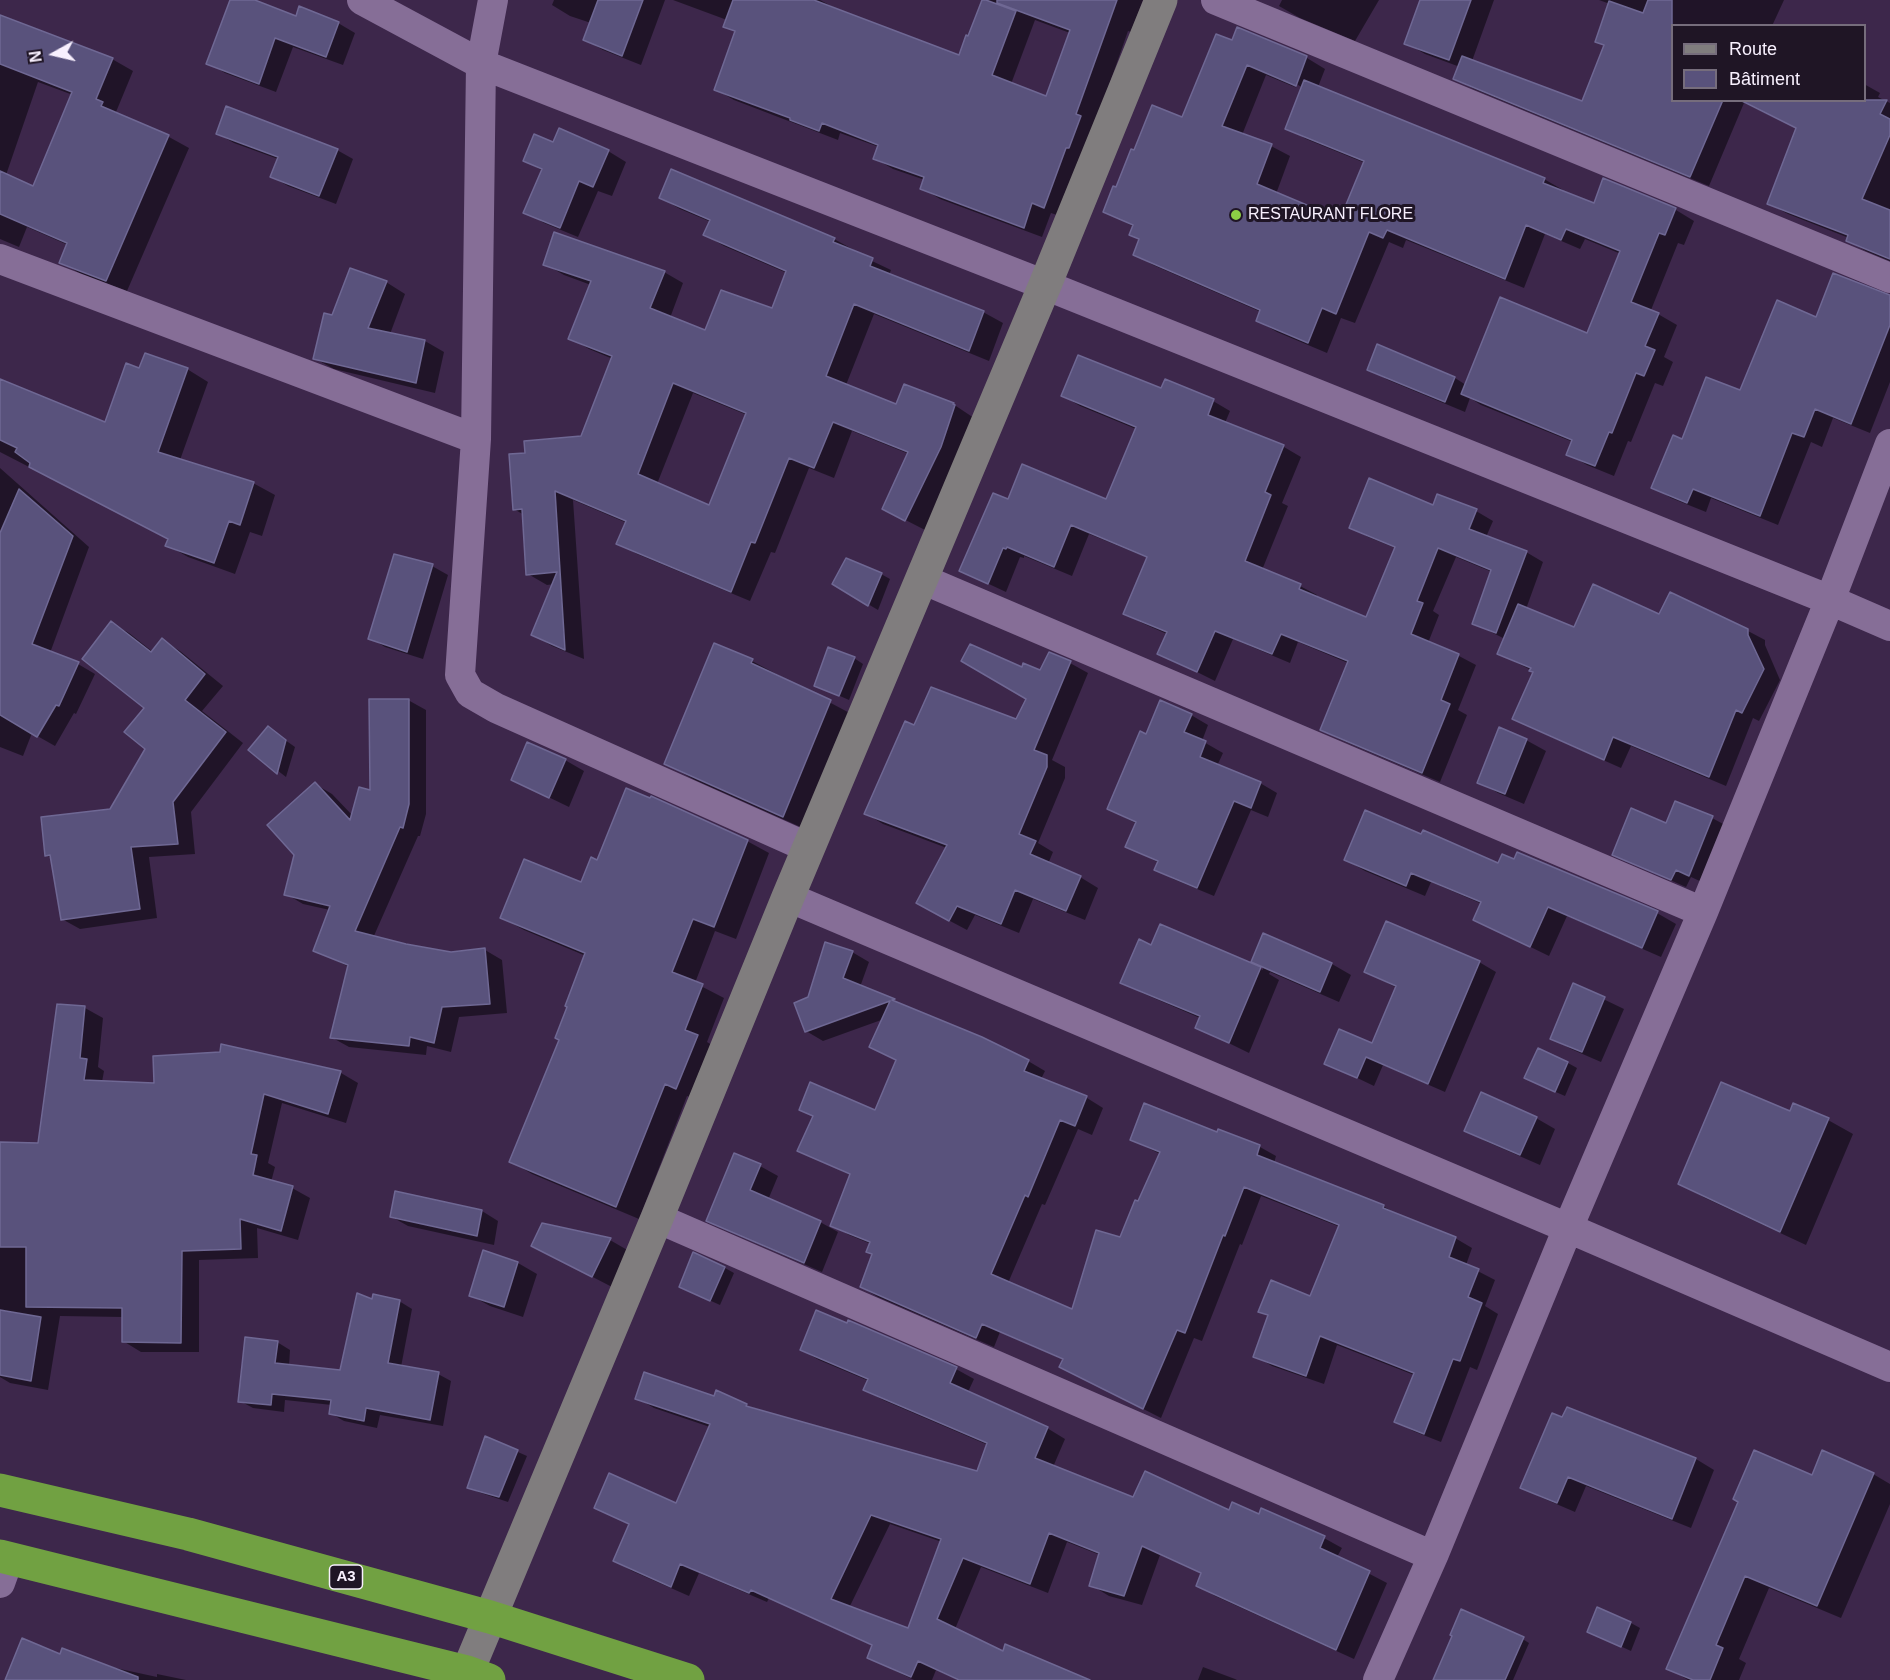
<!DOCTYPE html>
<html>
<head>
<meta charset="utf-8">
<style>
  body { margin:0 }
  #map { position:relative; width:1890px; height:1680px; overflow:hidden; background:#3d274b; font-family:Arial,sans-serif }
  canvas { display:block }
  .legend { position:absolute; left:1671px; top:24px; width:195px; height:78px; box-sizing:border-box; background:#1f1525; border:2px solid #766d7c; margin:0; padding:8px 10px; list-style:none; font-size:18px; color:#f8f0fe }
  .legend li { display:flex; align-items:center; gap:12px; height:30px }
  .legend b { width:30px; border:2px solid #766d7c }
  .north { position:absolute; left:24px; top:24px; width:60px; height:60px; -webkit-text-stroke:4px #1f1525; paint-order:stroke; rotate:262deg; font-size:16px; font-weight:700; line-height:24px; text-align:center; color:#f8f0fe }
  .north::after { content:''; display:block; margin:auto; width:21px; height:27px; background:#f8f0fe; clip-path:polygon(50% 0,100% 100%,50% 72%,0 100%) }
</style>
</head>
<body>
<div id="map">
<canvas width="1890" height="1680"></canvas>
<ul class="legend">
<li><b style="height:8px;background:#807d7e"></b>Route</li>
<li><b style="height:16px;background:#59527c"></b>Bâtiment</li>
</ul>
<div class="north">N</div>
</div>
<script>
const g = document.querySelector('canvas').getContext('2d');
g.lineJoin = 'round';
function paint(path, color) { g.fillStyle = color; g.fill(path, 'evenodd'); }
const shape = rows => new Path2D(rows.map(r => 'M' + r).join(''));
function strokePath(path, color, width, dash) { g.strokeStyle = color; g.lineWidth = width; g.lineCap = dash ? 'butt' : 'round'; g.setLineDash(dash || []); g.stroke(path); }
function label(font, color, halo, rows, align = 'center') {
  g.font = font + ' Arial,sans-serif'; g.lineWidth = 6; g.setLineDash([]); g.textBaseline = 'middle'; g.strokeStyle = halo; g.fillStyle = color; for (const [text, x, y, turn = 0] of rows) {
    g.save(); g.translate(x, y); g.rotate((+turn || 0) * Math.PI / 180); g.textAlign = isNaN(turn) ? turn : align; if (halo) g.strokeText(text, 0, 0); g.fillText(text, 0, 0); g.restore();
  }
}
const shadow = shape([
  [232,0,250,0,297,18,338,23,355,33,343,65,293,47,276,92,225,73,208,63],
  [554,0,665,0,641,65,603,50,585,40,591,23,570,16,552,5],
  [673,0,820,0,844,13,959,57,986,0,1143,0,1131,32,1128,31,1063,217,1051,213,1042,237,940,199,922,188,925,180,893,169,874,158,879,147,840,133,838,140,734,100,715,89,736,32,725,26,727,20],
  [1035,20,1070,33,1047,97,1011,84],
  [1282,0,1379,0,1355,41,1300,18,1279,6],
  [1422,0,1494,0,1472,61,1582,103,1605,46,1610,4,1599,0,1784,0,1772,26,1672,26,1672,100,1864,100,1864,84,1880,93,1878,97,1890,103,1890,261,1866,251,1848,241,1849,238,1788,214,1769,204,1798,129,1744,103,1709,186,1474,89,1455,79,1460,67,1425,54,1406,43],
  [0,16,112,59,133,71,116,112,122,117,169,137,189,148,127,291,81,274,61,262,68,245,27,227,19,247,0,239],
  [38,82,73,95,34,188,6,175],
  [1238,29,1307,58,1325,69,1318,87,1544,179,1563,190,1562,192,1594,205,1604,180,1676,210,1694,221,1684,245,1678,243,1651,310,1677,325,1664,357,1673,362,1663,386,1655,383,1631,442,1628,441,1614,476,1587,465,1568,454,1573,442,1481,405,1470,398,1465,412,1388,380,1368,369,1455,378,1466,385,1588,334,1621,254,1585,239,1580,249,1545,234,1524,288,1406,240,1403,248,1389,242,1355,323,1341,318,1327,353,1277,332,1258,321,1261,312,1153,265,1135,254,1141,240,1134,227,1105,211,1135,152,1183,119,1232,42],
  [1266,75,1297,88,1289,83,1290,80,1303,88,1287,128,1306,139,1365,163,1341,221,1276,194,1290,156,1271,146,1242,135],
  [218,134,337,150,353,159,336,204,288,186,272,177,278,159,234,143],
  [554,144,608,151,626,162,612,196,598,191,578,237,544,223,525,212,543,171,525,161],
  [661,198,834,239,854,250,853,252,891,270,889,275,983,312,1003,323,989,361,874,314,846,385,897,406,953,404,974,418,925,530,884,509,909,454,852,431,834,478,809,468,775,553,771,552,750,601,637,554,618,543,627,523,573,500,584,659,552,646,533,635,554,584,547,585,528,574,524,515,514,509,526,454,582,437,613,359,589,349,570,338,591,285,564,275,545,264,664,272,683,283,670,318,706,332,772,310,787,273,724,246,705,235,711,222,680,209],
  [693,393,747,415,710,507,657,484],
  [386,282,405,294,390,334,425,341,444,352,435,393,334,369,314,358,333,316],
  [1890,296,1890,382,1870,433,1833,418,1822,447,1811,442,1778,525,1711,498,1706,512,1671,498,1653,487,1683,441,1741,392,1817,319],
  [187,369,208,382,180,460,253,483,275,495,262,536,250,532,235,574,188,557,167,545,169,539,0,452,0,398,105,424],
  [1162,390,1213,401,1230,411,1225,423,1284,447,1301,457,1282,503,1288,506,1262,570,1300,586,1317,595,1316,598,1367,619,1395,548,1368,537,1351,527,1434,507,1476,511,1493,521,1486,537,1526,552,1543,562,1526,609,1575,629,1660,616,1748,631,1765,640,1765,645,1780,680,1759,721,1753,718,1726,786,1631,746,1621,768,1531,728,1514,719,1535,672,1499,654,1505,639,1473,623,1492,572,1456,557,1433,611,1439,615,1428,643,1459,656,1476,665,1458,710,1467,715,1440,782,1339,739,1322,729,1348,663,1298,642,1290,663,1233,639,1215,681,1159,653,1167,634,1142,623,1124,613,1148,558,1089,534,1072,576,1024,556,1024,558,1020,557,1006,592,961,571,1009,501,1107,501,1136,429,1080,406,1063,396],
  [0,468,89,547,50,653,78,664,95,674,76,714,74,713,55,746,32,733,23,756,0,747],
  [432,566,448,575,423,659,385,647,370,638],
  [881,574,890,579,878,610,834,584],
  [111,623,129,633,153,652,162,640,180,651,223,686,202,711,243,743,191,812,195,854,149,857,157,918,80,929,62,919,52,858,46,855,111,811,147,749,146,708],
  [715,645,752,661,859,718,812,832,695,780,666,764],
  [854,658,863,664,849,700,815,685],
  [1070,663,1088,673,1052,760,1065,767,1065,778,1038,843,1053,852,1048,864,1080,877,1098,888,1085,920,1033,899,1019,933,975,915,967,930,935,913,947,848,883,824,865,813,915,727,1017,721,1028,699,1022,669,1040,672],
  [408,700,426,710,426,814,420,836,418,836,373,938,451,953,485,950,502,960,507,1013,459,1017,451,1052,427,1046,426,1055,349,1047,331,1037,349,967,315,950,330,910,303,904,286,894,315,784,332,794,353,816,371,792],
  [1191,715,1208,725,1202,741,1223,753,1217,766,1260,783,1277,793,1268,817,1251,810,1214,896,1173,879,1156,869,1159,863,1127,846,1137,824,1109,809,1147,736],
  [268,728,295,747,286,777,251,750],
  [1526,740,1546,751,1524,804,1498,793,1479,782],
  [565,760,584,771,569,807,513,780],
  [1676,803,1712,818,1727,826,1704,883,1691,877,1686,887,1629,862,1614,854,1667,825],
  [1422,836,1499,865,1657,913,1676,924,1661,957,1567,916,1549,956,1475,920,1482,904,1431,882,1425,896,1365,871,1346,860],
  [747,841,769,853,736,939,715,931,695,983,724,998,707,1042,719,1049,698,1100,687,1096,639,1219,532,1174,510,1161,561,1040,586,956,524,930,502,918,582,884,598,861],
  [1160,926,1263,970,1263,968,1253,962,1264,935,1332,964,1351,975,1339,1002,1270,972,1269,974,1279,980,1249,1053,1196,1027,1200,1018,1142,993,1122,982,1152,947],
  [852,952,869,962,860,987,1028,1061,1045,1071,1041,1079,1087,1098,1103,1108,1092,1135,1078,1129,1045,1205,1042,1204,1008,1283,1073,1311,1120,1239,1160,1154,1132,1140,1217,1133,1219,1131,1260,1147,1276,1156,1274,1163,1383,1206,1400,1216,1455,1238,1472,1248,1466,1265,1495,1280,1485,1306,1498,1314,1477,1370,1470,1367,1441,1442,1413,1431,1396,1421,1414,1375,1337,1345,1324,1384,1272,1366,1255,1356,1269,1316,1260,1311,1311,1297,1340,1227,1261,1196,1242,1245,1240,1244,1202,1341,1194,1338,1161,1418,1061,1367,1064,1360,1000,1332,994,1347,878,1297,861,1287,873,1254,871,1244,849,1235,832,1225,852,1176,799,1150,814,1117,801,1109,876,1112,898,1061,884,1019,823,1041,806,1031,809,998],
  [1479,962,1496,972,1445,1092,1383,1065,1374,1086,1326,1063,1373,1045,1397,988,1366,972],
  [1574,985,1624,1009,1601,1062,1571,1049,1552,1038],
  [58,1005,85,1008,103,1018,98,1067,104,1071,102,1082,156,1084,221,1054,223,1046,341,1073,358,1083,346,1123,282,1103,268,1163,275,1167,271,1182,292,1188,310,1198,298,1240,257,1228,258,1258,199,1260,199,1352,141,1352,123,1341,123,1317,60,1316,48,1390,10,1383,0,1377,0,1144,40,1144],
  [1568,1063,1577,1068,1565,1096,1535,1083],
  [1791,1113,1828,1120,1853,1134,1806,1245,1705,1198,1680,1184],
  [1536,1118,1555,1129,1540,1165,1485,1141,1466,1130],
  [760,1166,778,1176,768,1200,820,1222,838,1232,822,1272,726,1230,708,1220],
  [397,1193,482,1211,498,1221,494,1245,408,1226,392,1217],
  [543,1225,610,1240,629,1251,612,1287,533,1246],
  [484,1252,518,1263,537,1274,523,1317,490,1306,470,1295],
  [725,1268,734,1273,720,1305,680,1287],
  [373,1301,399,1301,412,1309,401,1367,438,1374,451,1381,443,1426,380,1415,377,1428,344,1421,330,1413,332,1405,285,1400,284,1412,253,1408,240,1401,277,1342,290,1350,289,1366,341,1372],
  [801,1350,956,1369,974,1379,968,1392,1047,1428,1065,1439,1053,1467,1134,1499,1259,1516,1324,1538,1342,1548,1337,1557,1387,1583,1354,1659,1215,1596,1198,1585,1203,1574,1160,1555,1142,1605,1109,1596,1091,1585,1100,1555,1067,1542,1048,1593,981,1567,955,1629,1003,1653,1073,1680,958,1680,936,1670,932,1680,914,1680,869,1658,873,1646,769,1598,767,1602,699,1573,689,1596,632,1571,615,1561,630,1525,596,1508,677,1505,710,1427,654,1408,637,1398,715,1398,717,1392,754,1410,978,1473,988,1445,883,1400,865,1390,869,1381,819,1360],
  [890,1524,942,1542,909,1630,849,1608],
  [1568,1409,1696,1459,1714,1470,1691,1528,1586,1486,1575,1512,1540,1497,1522,1487],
  [486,1438,527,1456,508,1502,478,1492,469,1487],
  [1873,1474,1890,1484,1890,1504,1841,1618,1769,1588,1739,1659,1746,1663,1739,1680,1688,1680,1668,1668,1812,1477],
  [1631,1623,1640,1628,1631,1651,1598,1636],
  [1513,1633,1529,1643,1513,1680,1435,1680],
  [60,1656,157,1677,157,1674,186,1680,7,1680],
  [1203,1667,1235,1679,1237,1680,1198,1680]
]);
const building = shape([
  [230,0,255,0,296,16,299,6,339,22,326,57,275,38,259,84,206,64,230,0],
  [598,0,643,0,622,56,583,40,598,0],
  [733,0,814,0,959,55,966,35,968,36,982,0,986,0,1016,11,992,75,1046,96,1070,30,997,3,997,0,1117,0,1076,114,1081,116,1069,148,1066,148,1044,208,1032,203,1024,228,920,189,924,177,873,159,878,145,822,123,819,131,790,120,790,118,714,90,735,31,723,27,733,0],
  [1420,0,1471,0,1449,60,1404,44,1420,0],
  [1648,0,1672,0,1672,100,1723,100,1690,177,1453,79,1462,56,1582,101,1604,45,1595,42,1609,1,1643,13,1648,0],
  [0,15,113,58,96,99,103,102,101,106,169,135,106,281,59,263,67,243,0,214,0,171,33,186,72,92,0,64,0,15],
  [1237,27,1307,56,1296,86,1247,65,1222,126,1272,144,1257,184,1340,219,1364,161,1285,129,1304,80,1545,178,1543,183,1594,203,1603,178,1676,208,1665,235,1659,233,1631,302,1659,313,1645,346,1655,350,1644,376,1636,373,1612,433,1609,432,1595,466,1566,455,1572,440,1461,394,1500,297,1587,333,1620,251,1566,229,1561,240,1526,225,1505,279,1387,230,1383,238,1369,232,1336,314,1322,308,1308,343,1256,321,1260,310,1133,255,1139,239,1129,235,1133,225,1103,212,1113,186,1116,187,1131,149,1134,150,1152,105,1182,117,1216,34,1232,40,1237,27],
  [1740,100,1887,100,1880,114,1890,119,1890,135,1862,199,1890,210,1890,259,1846,241,1848,235,1767,204,1796,128,1740,100],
  [226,106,338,149,319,196,270,177,278,157,216,134,226,106],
  [559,128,609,150,593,187,579,181,560,228,523,213,542,169,523,161,534,134,553,142,559,128],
  [671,169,835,238,833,242,873,258,870,266,984,311,969,351,854,304,826,376,896,404,904,384,954,403,953,404,955,405,941,447,905,521,882,509,908,452,833,422,814,468,789,458,755,543,751,542,731,592,616,544,626,521,555,491,565,650,531,635,557,572,526,575,522,509,513,510,509,454,525,453,524,441,581,436,612,356,568,339,591,281,543,265,554,232,665,271,650,308,705,330,721,290,772,308,786,271,703,235,710,220,659,198,671,169],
  [673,383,746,413,709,505,638,474,673,383],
  [350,268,387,281,368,328,425,340,416,383,313,359,324,313,332,315,350,268],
  [1833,273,1890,295,1890,325,1851,424,1815,409,1804,437,1792,433,1760,516,1693,489,1687,503,1651,488,1673,435,1682,439,1706,377,1740,390,1777,300,1816,317,1833,273],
  [1377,344,1455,377,1445,402,1367,370,1377,344],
  [145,353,188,368,158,452,254,482,240,525,229,521,214,563,165,546,168,539,29,467,30,463,15,452,17,448,0,440,0,379,105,422,126,363,139,368,145,353],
  [1078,355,1161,388,1165,379,1214,399,1208,415,1284,445,1265,492,1271,495,1245,561,1301,584,1299,589,1366,617,1395,547,1349,528,1369,478,1433,505,1437,494,1477,509,1469,529,1527,551,1496,633,1472,624,1491,570,1438,548,1417,601,1423,603,1411,634,1459,654,1441,700,1450,704,1422,773,1320,730,1348,661,1281,634,1272,654,1215,631,1197,672,1157,654,1167,632,1123,614,1147,557,1071,525,1054,567,1007,547,1006,549,1003,548,988,584,959,571,993,493,1008,499,1022,464,1106,499,1136,427,1061,396,1078,355],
  [19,489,73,536,32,644,79,662,59,706,56,705,37,737,0,715,0,533,19,489],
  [394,554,433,564,407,652,368,639,394,554],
  [846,558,882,573,868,606,832,584,846,558],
  [1593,584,1659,614,1670,592,1748,629,1748,635,1764,669,1742,713,1736,710,1709,777,1613,737,1604,760,1512,719,1533,672,1529,671,1531,668,1497,654,1518,604,1574,627,1593,584],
  [111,621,151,652,162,638,205,674,185,700,226,732,173,802,178,844,131,847,140,909,61,920,50,855,45,856,41,817,110,809,145,749,124,732,144,708,82,659,111,621],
  [714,643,753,659,751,663,831,700,783,817,664,764,714,643],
  [970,644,1022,667,1023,663,1040,670,1049,652,1071,661,1034,750,1047,755,1047,767,1019,834,1036,841,1030,854,1081,876,1066,911,1015,890,1001,924,957,906,949,921,916,903,947,845,864,814,905,721,914,725,931,687,1016,719,1026,699,961,661,970,644],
  [828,647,855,657,839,696,814,686,828,647],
  [369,699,409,699,409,804,403,828,400,827,355,931,406,944,451,952,485,948,490,1004,442,1007,434,1043,410,1037,409,1046,330,1038,348,965,313,951,330,906,284,895,294,855,267,825,315,782,350,820,359,787,370,790,369,699],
  [1160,700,1192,714,1184,732,1206,741,1200,757,1261,782,1251,808,1234,801,1197,888,1154,870,1158,861,1125,847,1136,822,1107,809,1140,731,1146,734,1160,700],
  [268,726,286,740,277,774,248,750,268,726],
  [1499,727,1527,739,1505,794,1477,783,1499,727],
  [527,742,566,759,549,798,511,780,527,742],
  [626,788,650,798,651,796,748,840,714,927,693,919,672,972,703,984,685,1030,698,1035,676,1089,665,1084,616,1207,509,1162,559,1040,555,1038,567,1007,565,1006,585,953,500,918,524,859,581,882,591,857,597,860,626,788],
  [1675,801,1713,816,1689,876,1676,870,1671,880,1612,855,1631,808,1666,823,1675,801],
  [1365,810,1421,834,1423,830,1498,863,1502,854,1514,859,1517,852,1658,911,1642,948,1548,907,1530,947,1473,920,1481,902,1411,873,1406,886,1344,860,1365,810],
  [1386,921,1480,961,1428,1084,1366,1057,1357,1078,1324,1064,1339,1029,1372,1043,1396,986,1364,972,1386,921],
  [1160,924,1261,967,1229,1043,1195,1028,1200,1016,1120,983,1139,939,1151,945,1160,924],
  [1263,933,1332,963,1320,992,1251,962,1263,933],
  [825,942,853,951,843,978,895,999,892,1000,982,1037,1029,1060,1024,1071,1087,1096,1075,1126,1060,1120,1028,1197,1025,1195,991,1274,1072,1309,1096,1230,1120,1237,1135,1200,1138,1201,1160,1152,1130,1140,1144,1103,1217,1132,1218,1129,1260,1145,1257,1155,1384,1205,1383,1208,1456,1237,1449,1257,1479,1269,1468,1297,1482,1303,1460,1361,1453,1359,1424,1434,1394,1422,1414,1373,1320,1336,1306,1376,1253,1357,1268,1315,1258,1312,1271,1280,1310,1296,1339,1225,1244,1187,1225,1236,1223,1235,1185,1333,1177,1330,1143,1409,1059,1367,1063,1359,982,1324,976,1338,860,1287,872,1254,866,1252,870,1242,830,1226,850,1174,797,1151,813,1116,799,1110,810,1082,875,1110,896,1060,869,1047,890,1001,805,1032,794,1003,808,997,825,942],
  [1573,983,1605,997,1582,1052,1550,1039,1573,983],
  [57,1004,85,1006,80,1058,87,1059,84,1080,154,1083,153,1056,220,1052,221,1044,341,1071,328,1114,264,1094,251,1154,257,1155,253,1175,293,1186,281,1231,240,1219,241,1249,182,1251,181,1343,122,1342,122,1308,26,1307,26,1247,0,1247,0,1142,38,1143,57,1004],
  [1538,1048,1568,1062,1555,1092,1524,1078,1538,1048],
  [1721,1082,1790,1111,1793,1103,1829,1118,1780,1232,1678,1184,1721,1082],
  [1481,1092,1537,1117,1520,1155,1464,1131,1481,1092],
  [734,1153,761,1164,750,1190,821,1221,804,1263,706,1221,734,1153],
  [395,1191,482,1210,477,1236,390,1217,395,1191],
  [542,1223,611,1238,592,1277,531,1246,542,1223],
  [483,1250,518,1262,504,1307,469,1296,483,1250],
  [693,1252,725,1267,710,1301,679,1287,693,1252],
  [357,1293,372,1299,373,1294,400,1300,388,1363,439,1372,430,1420,366,1408,364,1421,329,1414,331,1400,272,1394,271,1405,238,1402,245,1337,278,1341,275,1363,340,1370,357,1293],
  [0,1310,41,1317,31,1381,0,1375,0,1310],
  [816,1310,847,1323,848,1320,957,1367,950,1383,1048,1427,1035,1458,1133,1497,1145,1471,1229,1510,1232,1502,1259,1514,1261,1508,1325,1536,1320,1548,1370,1571,1336,1650,1196,1586,1201,1573,1142,1546,1124,1596,1089,1586,1099,1553,1049,1533,1030,1584,963,1558,937,1619,1003,1651,1005,1644,1090,1680,959,1680,918,1661,911,1677,867,1658,872,1645,751,1590,749,1593,680,1564,671,1587,613,1561,629,1524,594,1508,609,1473,676,1503,710,1424,635,1399,644,1372,714,1396,716,1390,747,1404,746,1406,977,1471,987,1443,863,1390,868,1379,800,1350,816,1310],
  [871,1515,941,1539,908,1628,831,1599,871,1515],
  [1567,1407,1696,1458,1672,1519,1568,1477,1557,1503,1520,1488,1552,1413,1562,1417,1567,1407],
  [485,1436,518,1450,499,1497,467,1488,485,1436],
  [1754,1450,1812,1475,1822,1450,1874,1473,1817,1606,1745,1576,1716,1645,1723,1648,1710,1680,1693,1680,1666,1669,1738,1502,1733,1499,1754,1450],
  [1597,1607,1631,1622,1621,1647,1587,1632,1597,1607],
  [1461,1609,1524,1637,1505,1680,1433,1680,1452,1636,1450,1635,1461,1609],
  [22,1638,60,1654,62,1648,138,1677,138,1680,5,1680,22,1638]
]);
const street = shape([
  [362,0,481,64,1045,285,1830,600,1890,626],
  [493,0,481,64,476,439,460,675,470,693,496,708,809,848],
  [1216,0,1890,278],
  [0,259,476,439],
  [922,579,1703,912],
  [788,897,1568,1228,1890,1367],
  [657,1218,1433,1556],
  [0,1583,9,1558],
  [1378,1680,1433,1556,1568,1228,1703,912,1830,600,1890,444]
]);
const secondary = shape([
  [464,1680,657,1218,788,897,1045,285,1161,0]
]);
const highway = shape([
  [0,1490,188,1534,490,1617,688,1680],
  [0,1556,467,1672,489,1680]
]);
const markers = [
  [1236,215,6,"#8cce45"]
];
const shields = [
  [346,1577,33]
];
const shieldNames = [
  ["A3",346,1577]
];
const poiNames = [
  ["RESTAURANT FLORE",1248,215]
];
paint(shadow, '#0007');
paint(building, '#59527c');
strokePath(building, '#6f6894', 1.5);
strokePath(street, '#866e97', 30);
strokePath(secondary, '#807d7e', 33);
strokePath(highway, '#71a142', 33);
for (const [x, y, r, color] of markers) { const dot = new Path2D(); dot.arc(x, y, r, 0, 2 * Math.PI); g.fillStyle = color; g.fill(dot); strokePath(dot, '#1f1525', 2); }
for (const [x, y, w] of shields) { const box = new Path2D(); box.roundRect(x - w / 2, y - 12, w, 24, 4.5); g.fillStyle = '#1f1525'; g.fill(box); strokePath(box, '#f8f0fe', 1.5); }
label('bold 15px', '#f8f0fe', null, shieldNames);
label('16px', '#f8f0fe', '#1f1525', poiNames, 'left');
</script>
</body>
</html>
